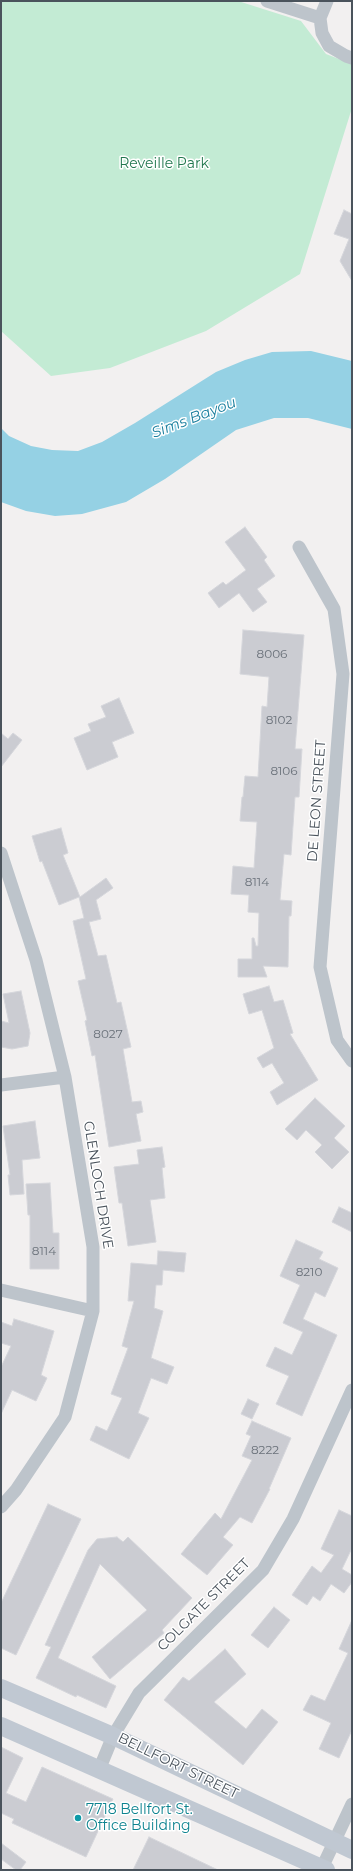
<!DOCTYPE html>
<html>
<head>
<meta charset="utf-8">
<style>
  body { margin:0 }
  #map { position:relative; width:353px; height:1871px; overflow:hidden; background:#f2f0f0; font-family:Montserrat,sans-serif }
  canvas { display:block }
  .frame { position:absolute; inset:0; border:2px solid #4a535c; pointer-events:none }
</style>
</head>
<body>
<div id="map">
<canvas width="353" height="1871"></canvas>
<div class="frame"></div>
</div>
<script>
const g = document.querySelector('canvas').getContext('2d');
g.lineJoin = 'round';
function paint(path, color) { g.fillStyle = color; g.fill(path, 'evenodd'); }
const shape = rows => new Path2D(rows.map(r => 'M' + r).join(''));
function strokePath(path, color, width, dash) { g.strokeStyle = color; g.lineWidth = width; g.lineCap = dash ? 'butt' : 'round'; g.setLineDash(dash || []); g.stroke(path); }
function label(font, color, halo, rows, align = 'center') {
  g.font = font + ' Montserrat,sans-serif'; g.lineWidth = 3; g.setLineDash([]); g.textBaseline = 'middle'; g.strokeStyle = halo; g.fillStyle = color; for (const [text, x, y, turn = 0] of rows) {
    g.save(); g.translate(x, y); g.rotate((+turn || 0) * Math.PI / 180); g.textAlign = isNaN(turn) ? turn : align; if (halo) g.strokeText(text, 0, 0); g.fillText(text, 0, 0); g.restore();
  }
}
const green = shape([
  [1,1,238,1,301,21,326,54,352,64,352,108,300,274,206,331,110,368,51,376,1,331]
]);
const water = shape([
  [311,351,352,361,352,429,308,418,274,418,236,430,165,479,126,502,82,514,55,516,26,511,1,502,1,428,9,436,31,446,52,450,78,451,102,442,135,423,216,372,245,360,272,352]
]);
const building = shape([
  [344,210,352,214,352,281,340,261,349,239,334,234,344,210],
  [245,527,267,557,264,560,275,576,257,589,267,602,253,612,239,593,219,608,208,593,223,582,226,585,246,570,225,542,245,527],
  [243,630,304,635,295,749,302,749,299,797,295,797,291,855,284,854,280,900,292,901,291,916,289,916,288,967,263,966,267,977,238,977,238,959,252,959,252,938,254,938,256,946,258,946,259,913,248,912,249,895,231,894,233,866,254,868,257,822,240,821,242,797,243,797,245,776,258,777,262,706,267,707,269,677,240,674,243,630],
  [119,698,134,733,112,742,118,757,87,770,74,738,91,731,88,724,106,717,101,706,119,698],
  [1,733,8,739,13,733,22,740,1,767,1,733],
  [61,828,68,853,63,855,80,897,106,878,113,888,96,900,101,919,89,922,98,956,106,955,117,1003,121,1002,131,1047,123,1049,132,1102,141,1101,143,1112,136,1114,141,1141,109,1147,95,1055,92,1056,85,1021,87,1020,78,981,86,979,73,921,84,918,79,897,59,905,42,861,40,862,32,836,61,828],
  [269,986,274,1002,283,1000,293,1033,290,1034,318,1080,277,1105,270,1092,284,1083,272,1063,263,1068,257,1058,274,1048,262,1010,249,1014,243,994,269,986],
  [21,991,30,1033,28,1046,12,1049,1,1047,1,1021,9,1023,3,994,21,991],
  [315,1098,345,1126,334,1138,349,1152,332,1169,315,1152,322,1145,306,1130,297,1140,285,1129,315,1098],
  [35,1121,40,1158,22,1160,24,1194,10,1195,8,1175,10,1175,3,1126,35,1121],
  [162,1147,165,1167,162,1168,165,1198,150,1200,156,1242,128,1246,122,1203,119,1203,114,1167,139,1164,137,1150,162,1147],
  [50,1183,53,1233,59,1233,59,1269,30,1269,30,1215,28,1215,26,1184,50,1183],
  [339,1207,352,1213,352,1232,332,1222,339,1207],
  [296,1240,323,1252,319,1259,338,1268,325,1297,315,1292,303,1319,337,1335,302,1416,276,1404,289,1376,266,1366,275,1347,292,1355,303,1332,283,1323,300,1285,280,1276,296,1240],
  [158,1251,186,1253,184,1272,163,1270,162,1285,156,1285,154,1308,163,1311,151,1358,174,1367,167,1384,151,1378,138,1413,149,1418,129,1459,90,1440,96,1426,107,1431,122,1398,111,1394,128,1348,122,1346,134,1301,128,1301,131,1263,157,1265,158,1251],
  [14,1319,54,1331,41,1375,47,1378,36,1401,12,1390,1,1414,1,1367,11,1346,1,1343,1,1322,12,1326,14,1319],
  [248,1399,259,1404,252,1419,241,1414,248,1399],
  [252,1421,291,1438,269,1489,270,1489,252,1523,240,1517,223,1537,233,1545,207,1575,181,1554,215,1513,221,1519,252,1460,242,1456,251,1436,246,1434,252,1421],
  [48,1504,81,1519,16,1655,1,1648,1,1603,48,1504],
  [339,1510,352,1516,352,1548,342,1569,352,1575,352,1582,344,1593,331,1584,320,1601,313,1596,307,1605,292,1595,312,1566,321,1573,334,1555,321,1549,339,1510],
  [117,1537,123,1542,128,1537,192,1598,162,1630,164,1633,110,1679,92,1657,147,1610,100,1564,58,1658,116,1686,106,1708,77,1695,76,1697,36,1678,51,1647,45,1645,88,1550,97,1539,117,1537],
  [274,1607,290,1620,268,1648,251,1635,274,1607],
  [352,1620,352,1730,339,1758,319,1749,331,1723,303,1710,311,1695,325,1701,348,1653,339,1649,352,1620],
  [225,1649,246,1674,214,1702,246,1729,262,1709,278,1722,243,1765,164,1700,183,1677,189,1681,225,1649],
  [1,1747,23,1758,6,1793,26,1802,42,1767,113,1799,86,1857,12,1823,14,1819,1,1813,1,1747],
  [149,1837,218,1870,133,1870,149,1837],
  [1,1843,26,1862,20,1870,16,1870,1,1859,1,1843]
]);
const street = shape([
  [267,1,320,18],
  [320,18,322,33,329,46,346,56,352,58],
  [320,18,327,1],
  [299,547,334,609,343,674,320,967,337,1040,352,1061],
  [1,853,36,960,65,1077,93,1247,93,1311,65,1417,16,1490,1,1507],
  [1,1085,65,1077],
  [1,1290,93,1311],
  [99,1770,113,1736,139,1693,263,1570,293,1519,352,1390],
  [321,1870,352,1804]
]);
const secondary = shape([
  [1,1688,113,1736,352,1850],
  [1,1726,326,1870]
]);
const markers = [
  [78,1818,4,"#0f9aa8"]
];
const numberNames = [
  ["8006",272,654],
  ["8102",279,720],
  ["8106",284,771],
  ["8114",257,882],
  ["8027",108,1034],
  ["8114",44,1251],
  ["8210",309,1272],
  ["8222",265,1450]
];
const parkNames = [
  ["Reveille Park",164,164]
];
const streetNames = [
  ["DE LEON STREET",317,801,-86],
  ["GLENLOCH DRIVE",98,1185,81],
  ["COLGATE STREET",204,1605,-45],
  ["BELLFORT STREET",178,1766,26]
];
const cultureNames = [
  ["7718 Bellfort St.",86,1810],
  ["Office Building",86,1826]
];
const waterNames = [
  ["Sims Bayou",194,418,-21]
];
paint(green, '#c3ebd4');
paint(water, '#95d1e4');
paint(building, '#cbccd2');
strokePath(building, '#d5d6db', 1);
strokePath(street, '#bdc4cb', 13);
strokePath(secondary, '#c0c8d2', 18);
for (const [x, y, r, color] of markers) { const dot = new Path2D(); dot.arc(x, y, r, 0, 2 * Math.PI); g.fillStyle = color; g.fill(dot); strokePath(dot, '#fff', 1.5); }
label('12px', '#6a717a', null, numberNames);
label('14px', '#21774e', '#fff', parkNames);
label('14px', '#4a535c', '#fff', streetNames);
label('14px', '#0d838f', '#fff', cultureNames, 'left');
label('italic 15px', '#1b7f9e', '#fff', waterNames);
</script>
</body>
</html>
